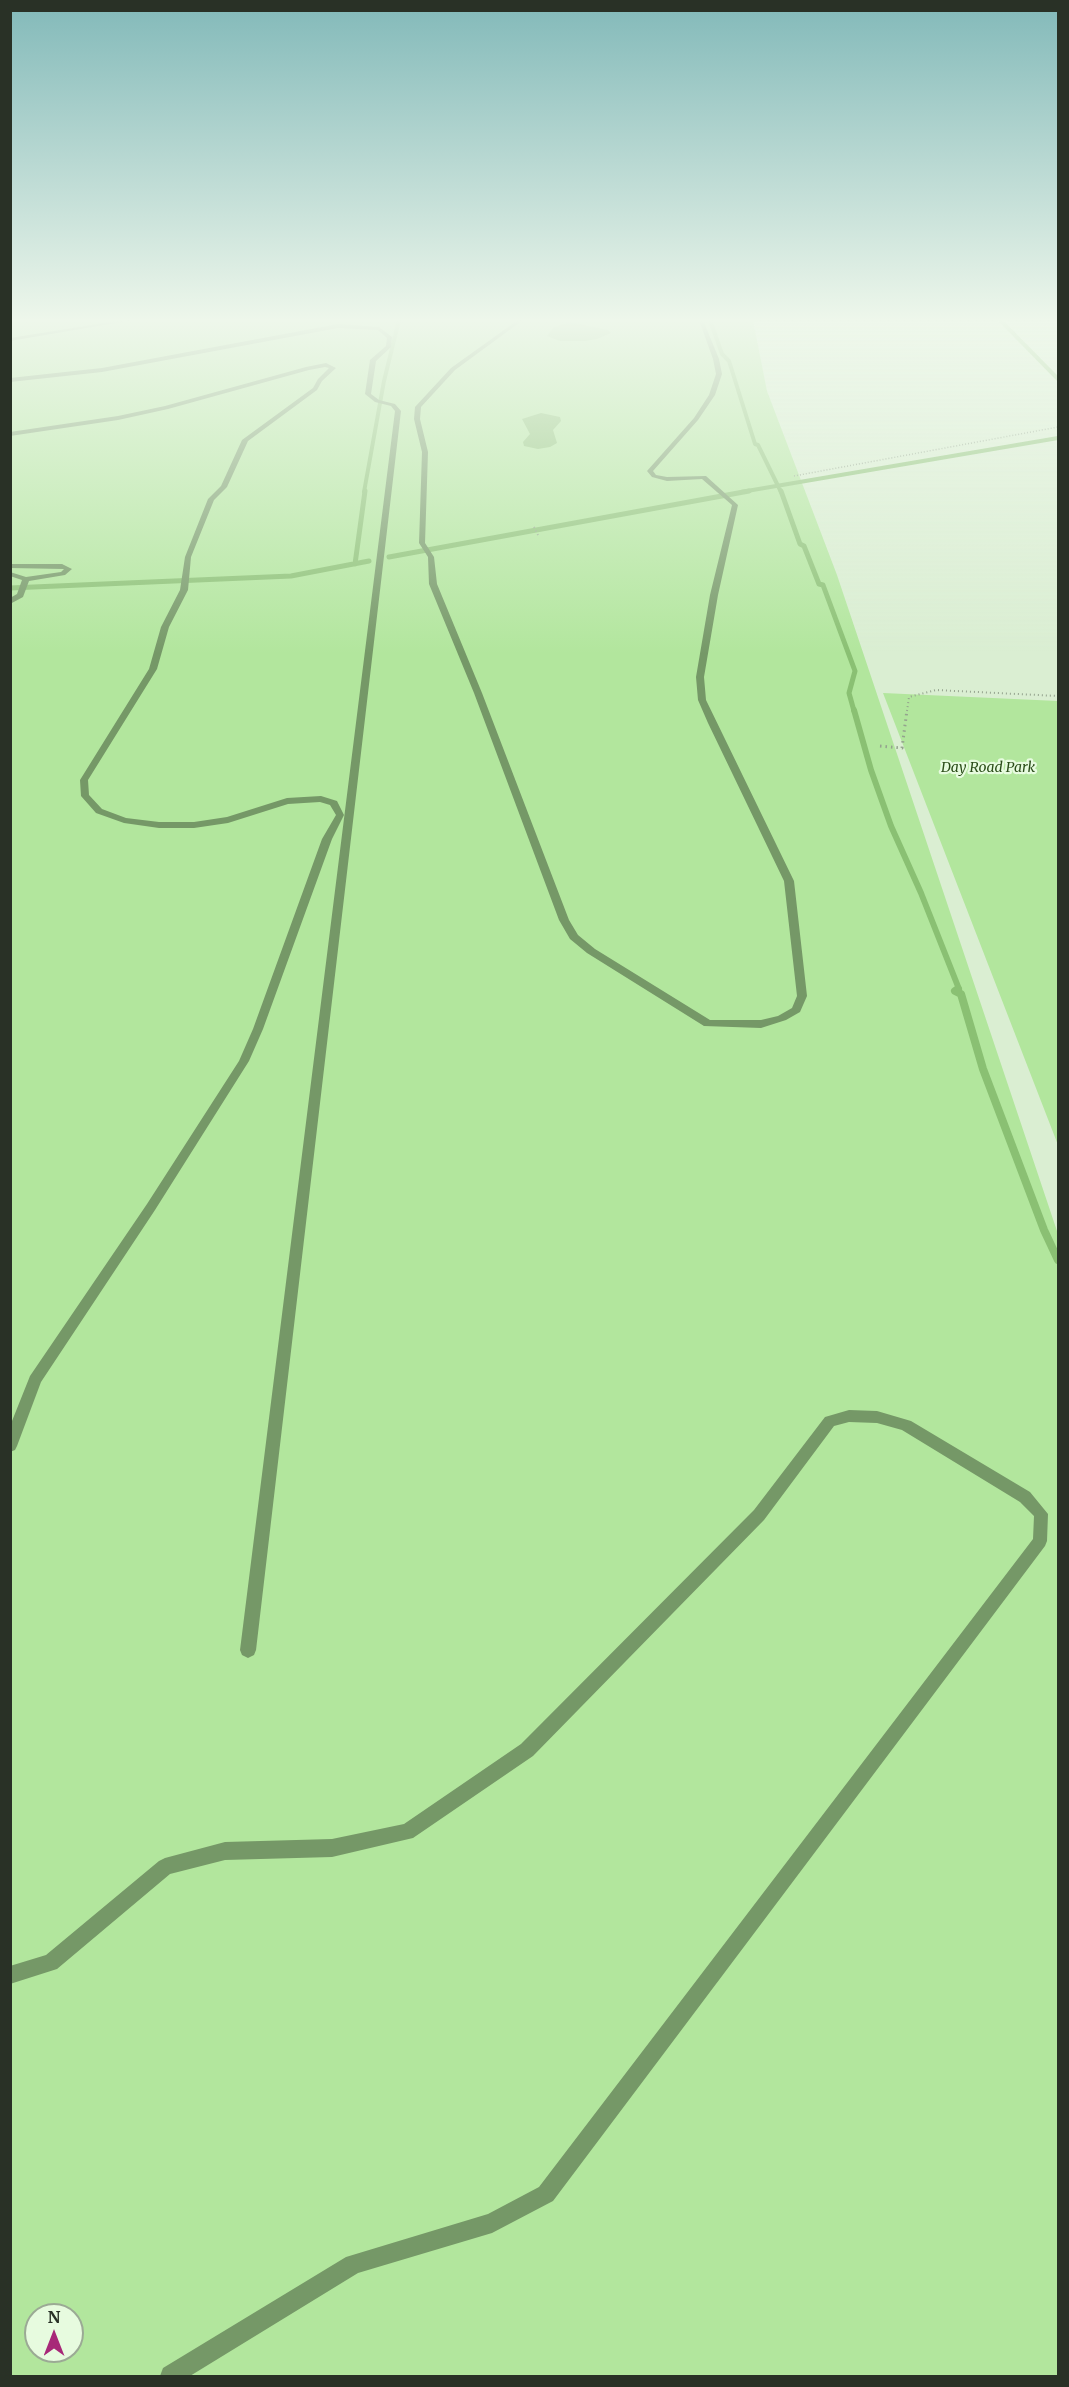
<!DOCTYPE html>
<html>
<head>
<meta charset="utf-8">
<style>
  body { margin:0 }
  #map { position:relative; width:1069px; height:2387px; overflow:hidden; background:#daeed2; font-family:Merriweather,serif }
  canvas { display:block }
  .frame { position:absolute; inset:0; border:12px solid #293126; pointer-events:none }
  .north { position:absolute; left:24px; top:2303px; width:60px; height:60px; box-sizing:border-box; background:#e7fbdf; border:2px solid #9baa95; border-radius:50%; rotate:0deg; font-size:16px; font-weight:700; line-height:24px; text-align:center; color:#293126 }
  .north::after { content:''; display:block; margin:auto; width:21px; height:27px; background:#a72878; clip-path:polygon(50% 0,100% 100%,50% 72%,0 100%) }
</style>
</head>
<body>
<div id="map">
<canvas width="1069" height="2387"></canvas>
<div class="frame"></div>
<div class="north">N</div>
</div>
<script>
const g = document.querySelector('canvas').getContext('2d');
g.lineJoin = 'round';
function paint(path, color) { g.fillStyle = color; g.fill(path, 'evenodd'); }
const shape = rows => new Path2D(rows.map(r => 'M' + r).join(''));
function strokePath(path, color, width, dash) { g.strokeStyle = color; g.lineWidth = width; g.lineCap = dash ? 'butt' : 'round'; g.setLineDash(dash || []); g.stroke(path); }
function label(font, color, halo, rows, align = 'center') {
  g.font = font + ' Merriweather,serif'; g.lineWidth = 4.5; g.setLineDash([]); g.textBaseline = 'middle'; g.strokeStyle = halo; g.fillStyle = color; for (const [text, x, y, turn = 0] of rows) {
    g.save(); g.translate(x, y); g.rotate((+turn || 0) * Math.PI / 180); g.textAlign = isNaN(turn) ? turn : align; if (halo) g.strokeText(text, 0, 0); g.fillText(text, 0, 0); g.restore();
  }
}
const green = shape([
  [11,320,753,320,767,391,837,575,1058,1234,1058,2376,11,2376],
  [36,2315,72,2315,72,2351,36,2351],
  [883,693,1058,701,1058,1145]
]);
const water = shape([
  [569,322,608,330,611,333,597,339,585,341,560,341,547,336,553,328],
  [541,413,560,417,561,421,553,430,557,443,550,447,538,449,524,446,523,442,530,434,522,419]
]);
const streamFar3 = shape([
  [710,320,722,354,729,361,755,444,758,445,781,492],
  [1000,320,1058,379],
  [364,492,384,381,399,320],
  [741,492,1058,438]
]);
const streamFar2 = shape([
  [781,491,800,544,804,546,819,584,823,585,855,671,849,693,854,711],
  [389,557,749,491],
  [355,564,365,491],
  [10,588,291,576,369,561]
]);
const streamFar1 = shape([
  [854,710,871,770,891,826,921,893,959,989,955,991]
]);
const stream = shape([
  [958,989,955,991,961,994,983,1069,1044,1230,1058,1260]
]);
const pathFar2 = shape([
  [794,476,1058,427]
]);
const pathFar1 = shape([
  [534,527,538,535],
  [907,711,909,697,936,690,1058,696]
]);
const path = shape([
  [880,746,902,748,907,710]
]);
const service = shape([
  [123,320,133,320,10,341,10,338,123,320],
  [518,320,523,320,455,370,421,407,420,419,428,452,425,543,434,557,437,584,482,693,569,920,578,935,595,949,710,1020,761,1020,778,1016,792,1008,797,996,784,881,708,723,698,700,696,677,710,595,732,505,702,479,667,481,652,477,647,471,694,418,709,395,716,374,713,359,699,320,703,320,719,359,722,374,715,395,698,420,653,471,656,475,667,477,706,476,738,505,718,595,704,677,706,700,794,881,807,996,800,1012,786,1020,761,1028,704,1026,587,953,570,939,559,920,474,693,429,584,428,557,419,543,422,452,414,419,415,407,451,368,518,320],
  [338,324,379,327,392,337,391,347,376,361,371,394,379,400,395,404,401,411,256,1650,254,1655,248,1658,242,1655,240,1650,395,411,391,406,375,402,365,394,370,360,386,346,387,338,378,330,338,328,102,372,10,382,10,378,102,368,338,324],
  [326,363,336,368,322,381,317,390,248,441,227,487,214,500,191,557,188,590,169,627,157,669,88,780,89,795,102,809,126,818,159,822,194,822,227,817,287,798,321,796,337,801,344,815,332,839,263,1029,249,1061,155,1210,41,1382,17,1446,15,1450,10,1452,10,1426,30,1376,147,1204,239,1061,253,1029,322,839,336,815,330,805,320,802,288,804,228,823,194,828,159,828,124,823,96,813,81,796,80,780,149,669,161,627,180,590,185,557,208,499,221,486,242,440,313,388,318,379,329,368,325,367,309,370,168,409,118,420,10,436,10,432,118,416,165,406,306,367,326,363],
  [10,564,62,564,72,569,65,575,29,581,23,597,10,604,10,598,17,594,22,580,10,576,10,572,26,577,61,572,64,569,10,568,10,564],
  [849,1410,877,1411,911,1421,1030,1492,1048,1514,1047,1541,1045,1546,553,2201,492,2233,358,2273,190,2376,160,2376,163,2368,346,2257,488,2214,539,2187,1033,1539,1034,1516,1020,1502,902,1430,877,1423,849,1422,834,1426,764,1520,533,1756,413,1838,332,1857,225,1860,170,1874,57,1969,10,1984,10,1966,46,1955,159,1861,165,1858,225,1842,332,1839,404,1824,521,1744,754,1510,825,1417,849,1410]
]);
const farParknames = [
  ["Day Road Park",988,768]
];
paint(green, '#b2e69d');
paint(water, '#8ac073');
strokePath(streamFar3, '#8ac073', 4);
strokePath(streamFar2, '#8ac073', 5);
strokePath(streamFar1, '#8ac073', 6);
strokePath(stream, '#8ac073', 8);
strokePath(pathFar2, '#94a38e', 1.5, [1, 2]);
strokePath(pathFar1, '#94a38e', 2, [1, 3]);
strokePath(path, '#94a38e', 3, [1.5, 4]);
paint(service, '#759867');
const sky = g.createLinearGradient(0, 0, 0, 654);
sky.addColorStop(0, '#82b9b9');
sky.addColorStop(0.49, '#eef7eb');
sky.addColorStop(1, '#eef7eb00');
g.fillStyle = sky;
g.fillRect(0, 0, 1069, 654);
label('italic 14px', '#2b4d19', '#e7fbdf', farParknames);
</script>
</body>
</html>
